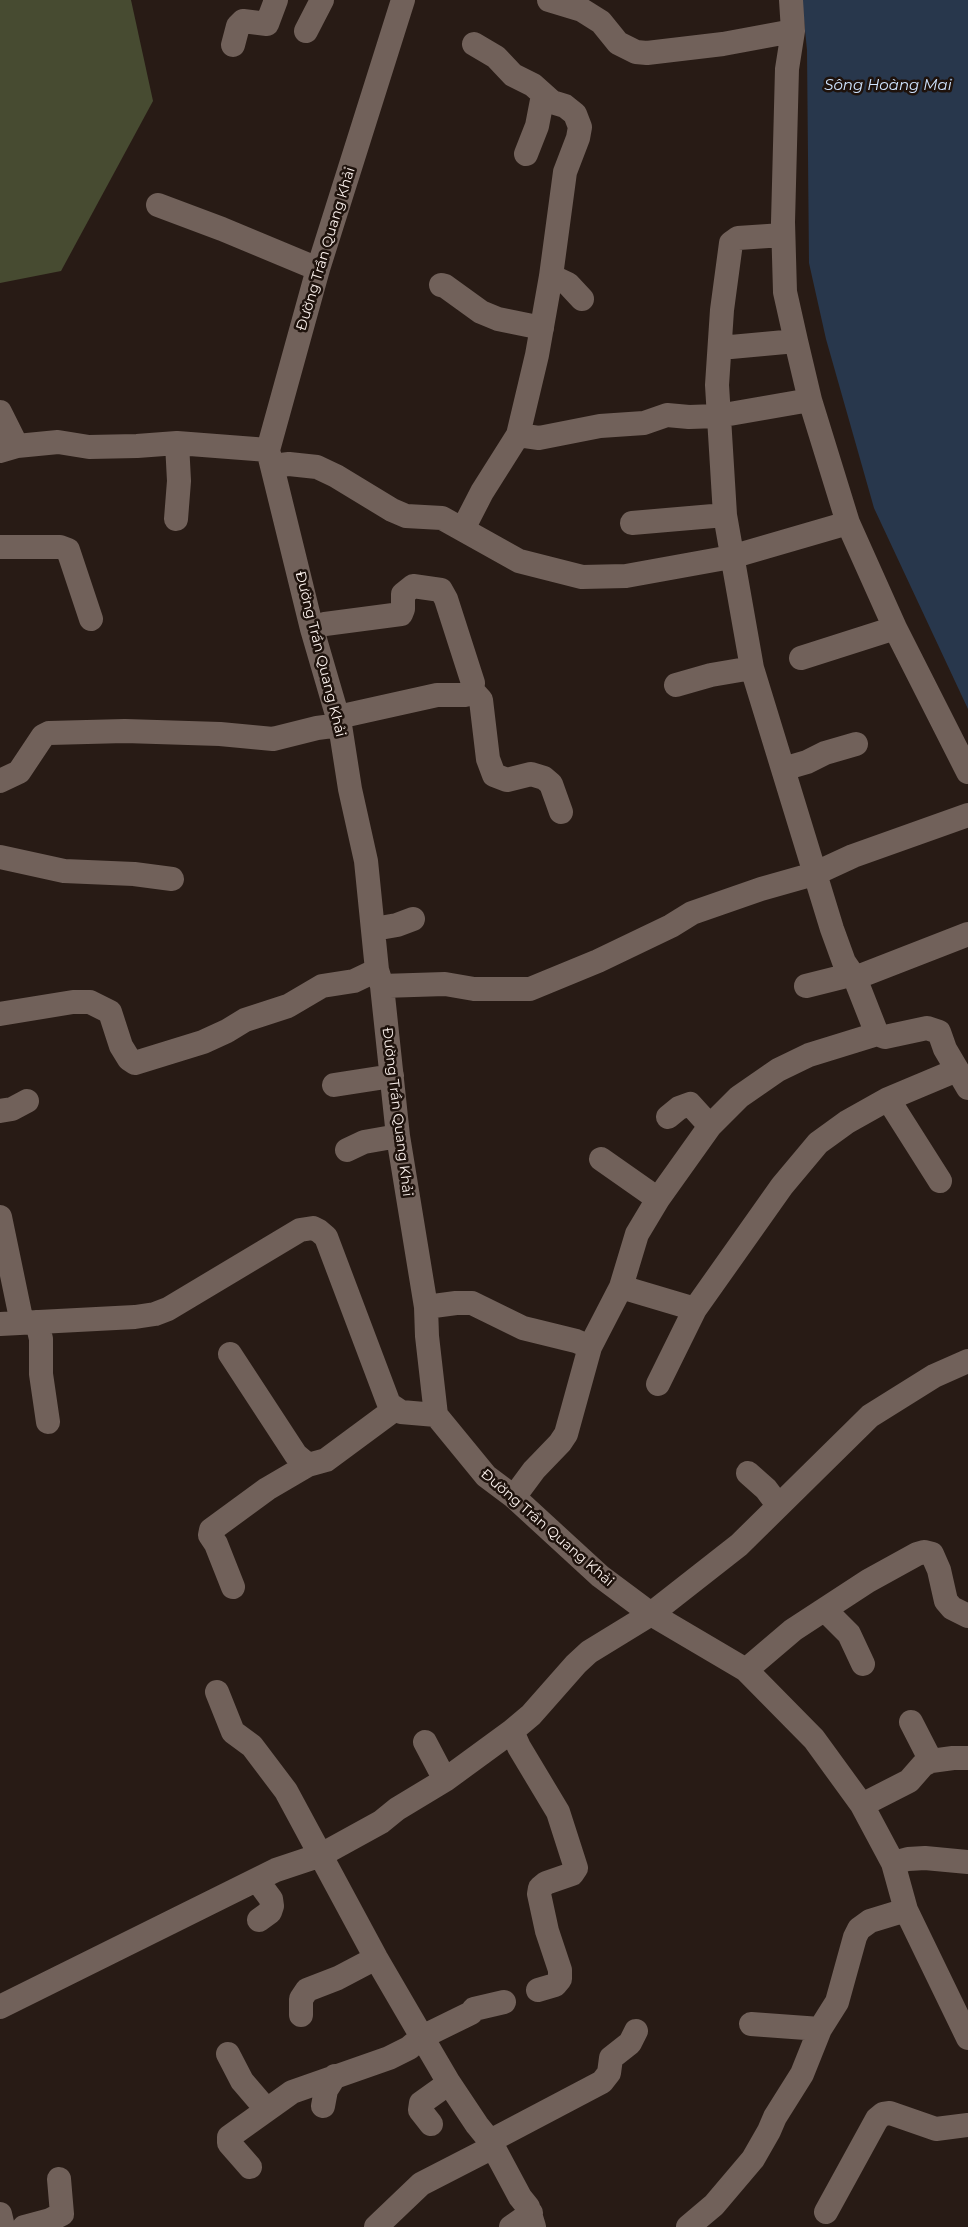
<!DOCTYPE html>
<html>
<head>
<meta charset="utf-8">
<style>
  body { margin:0 }
  canvas { display:block; background:#281b15 }
</style>
</head>
<body>
<canvas width="968" height="2227"></canvas>
<script>
const g = document.querySelector('canvas').getContext('2d');
g.lineJoin = 'round';
function paint(path, color) { g.fillStyle = color; g.fill(path, 'evenodd'); }
const shape = rows => new Path2D(rows.map(r => 'M' + r).join(''));
function strokePath(path, color, width, dash) { g.strokeStyle = color; g.lineWidth = width; g.lineCap = dash ? 'butt' : 'round'; g.setLineDash(dash || []); g.stroke(path); }
function label(font, color, halo, rows, align = 'center') {
  g.font = font + ' Montserrat,sans-serif'; g.lineWidth = 5; g.setLineDash([]); g.textBaseline = 'middle'; g.strokeStyle = halo; g.fillStyle = color; for (const [text, x, y, turn = 0] of rows) {
    g.save(); g.translate(x, y); g.rotate((+turn || 0) * Math.PI / 180); g.textAlign = isNaN(turn) ? turn : align; if (halo) g.strokeText(text, 0, 0); g.fillText(text, 0, 0); g.restore();
  }
}
const forest = shape([
  [0,0,131,0,153,101,61,271,0,283]
]);
const water = shape([
  [802,0,968,0,968,709,874,508,826,339,809,263,807,50]
]);
const minor = shape([
  [403,0,318,269,268,450,312,629,340,725,350,789,366,861,377,970,382,986,398,1136,426,1307,427,1336,436,1415,486,1476,514,1497,600,1576,651,1614,746,1670,814,1739,862,1805,893,1863,906,1910,968,2038],
  [549,0,582,10,601,22,618,43,636,52,647,53,723,44,793,31],
  [791,0,793,31,787,69,783,222,785,292,796,341,810,400,848,523,895,628,968,772],
  [306,31,322,0],
  [233,45,238,26,243,21,267,24,276,0],
  [526,154,537,126,543,95],
  [158,205,222,229,318,269],
  [783,235,738,238,731,243,722,310,717,385,725,515,752,668,832,929,844,962,855,978,877,1034,885,1037,927,1028,939,1032,945,1049,968,1088],
  [551,276,568,284,582,299],
  [441,285,445,286,481,312,498,319,542,328],
  [720,348,796,341],
  [0,412,17,446],
  [518,435,539,438,600,426,644,423,667,415,689,417,718,416,810,400],
  [0,451,17,446,58,442,89,447,137,446,177,443,268,450],
  [272,466,289,464,317,467,336,476,392,510,406,516,442,518,519,561,582,577,626,576,731,557,848,523],
  [176,519,179,481,177,443],
  [632,523,725,515],
  [463,529,482,492,518,435,537,355,551,276,565,172,578,138,580,127,575,114,565,106,552,102,533,85,513,75,496,57,474,44],
  [0,547,60,547,68,550,91,619],
  [312,629,325,624,401,614,403,609,403,594,413,586,441,590,446,599,473,683,472,690,466,695,437,695,338,717],
  [801,658,895,628],
  [676,685,711,675,752,668],
  [472,690,481,700,488,759,494,775,507,780,531,774,544,778,551,784,561,812],
  [783,769,807,762,825,753,856,744],
  [0,781,19,772,43,736,49,733,125,731,220,734,273,739,317,728,340,725],
  [0,857,64,871,134,874,172,879],
  [374,929,397,925,413,919],
  [855,978,968,934],
  [382,986,445,984,474,989,530,989,598,961,671,926,692,913,761,889,814,874,853,856,968,815],
  [806,986,842,977,851,972],
  [0,1014,73,1002,90,1002,110,1012,121,1046,129,1059,135,1063,203,1042,227,1031,245,1020,288,1006,322,986,354,981,377,970],
  [334,1085,392,1076],
  [888,1099,940,1181],
  [0,1111,12,1109,27,1101],
  [668,1117,679,1108,690,1104,710,1126],
  [347,1150,364,1142,398,1136],
  [601,1159,658,1199],
  [0,1217,22,1323],
  [621,1287,695,1309,782,1186,818,1143,847,1122,888,1099,957,1070],
  [426,1307,456,1303,472,1303,523,1328,576,1341,590,1347],
  [37,1322,41,1339,41,1374,48,1422],
  [0,1324,135,1317,155,1314,168,1309,300,1230,313,1228,319,1231,326,1237,389,1404,401,1412,436,1415],
  [230,1354,296,1455,308,1465,326,1460,395,1409],
  [658,1384,695,1309],
  [748,1473,766,1489,778,1505],
  [514,1497,534,1470,560,1443,566,1434,590,1347,621,1287,637,1234,658,1199,710,1126,739,1097,778,1070,809,1055,877,1034],
  [233,1587,216,1544,210,1535,211,1530,267,1489,308,1465],
  [825,1610,849,1634,863,1664],
  [746,1670,793,1630,868,1581,917,1554,924,1552,932,1554,939,1570,946,1601,952,1608,968,1616],
  [217,1692,233,1732,252,1746,286,1791,376,1958,422,2037,449,2083,477,2125,490,2141,520,2197,528,2207,534,2227],
  [911,1722,931,1761],
  [512,1731,519,1747,558,1812,576,1868,572,1874,546,1883,540,1888,539,1894,547,1931,560,1970,560,1979,555,1985,538,1990],
  [425,1742,445,1780],
  [862,1805,909,1781,923,1765,931,1761,953,1758,968,1758],
  [893,1863,908,1859,925,1858,968,1862],
  [257,1880,271,1899,272,1906,270,1912,259,1920],
  [0,2007,276,1870,321,1855,381,1822,397,1809,445,1780,512,1731,531,1715,576,1664,589,1652,651,1614,739,1545,870,1416,934,1376,968,1361],
  [301,2015,301,1999,307,1990,338,1978,376,1958],
  [751,2024,820,2029],
  [228,2054,242,2081,266,2109],
  [323,2106,326,2090,335,2076],
  [431,2124,420,2110,421,2103,449,2083],
  [490,2141,602,2082,609,2073,611,2058,630,2043,636,2031],
  [250,2167,229,2143,229,2137,292,2092,389,2058,409,2048,422,2037,471,2013,474,2009,504,2002],
  [826,2212,877,2119,883,2114,890,2113,936,2129,968,2125],
  [0,2214,3,2227],
  [24,2227,50,2220,62,2214,59,2179],
  [376,2227,421,2184,493,2147],
  [511,2227,531,2213],
  [688,2227,714,2205,753,2159,769,2131,775,2117,802,2074,820,2029,837,2002,855,1937,859,1929,870,1921,906,1910]
]);
const streetNames = [
  ["Đường Trần Quang Khải",326,249,-73],
  ["Đường Trần Quang Khải",320,654,76],
  ["Đường Trần Quang Khải",397,1112,83],
  ["Đường Trần Quang Khải",547,1528,41]
];
const waterNames = [
  ["Sông Hoàng Mai",888,86]
];
paint(forest, '#474b31');
paint(water, '#28374c');
strokePath(minor, '#71615a', 24);
label('14px', '#fbf1ed', '#1e120c', streetNames);
label('italic 15px', '#cfe4ff', '#1e120c', waterNames);
</script>
</body>
</html>
